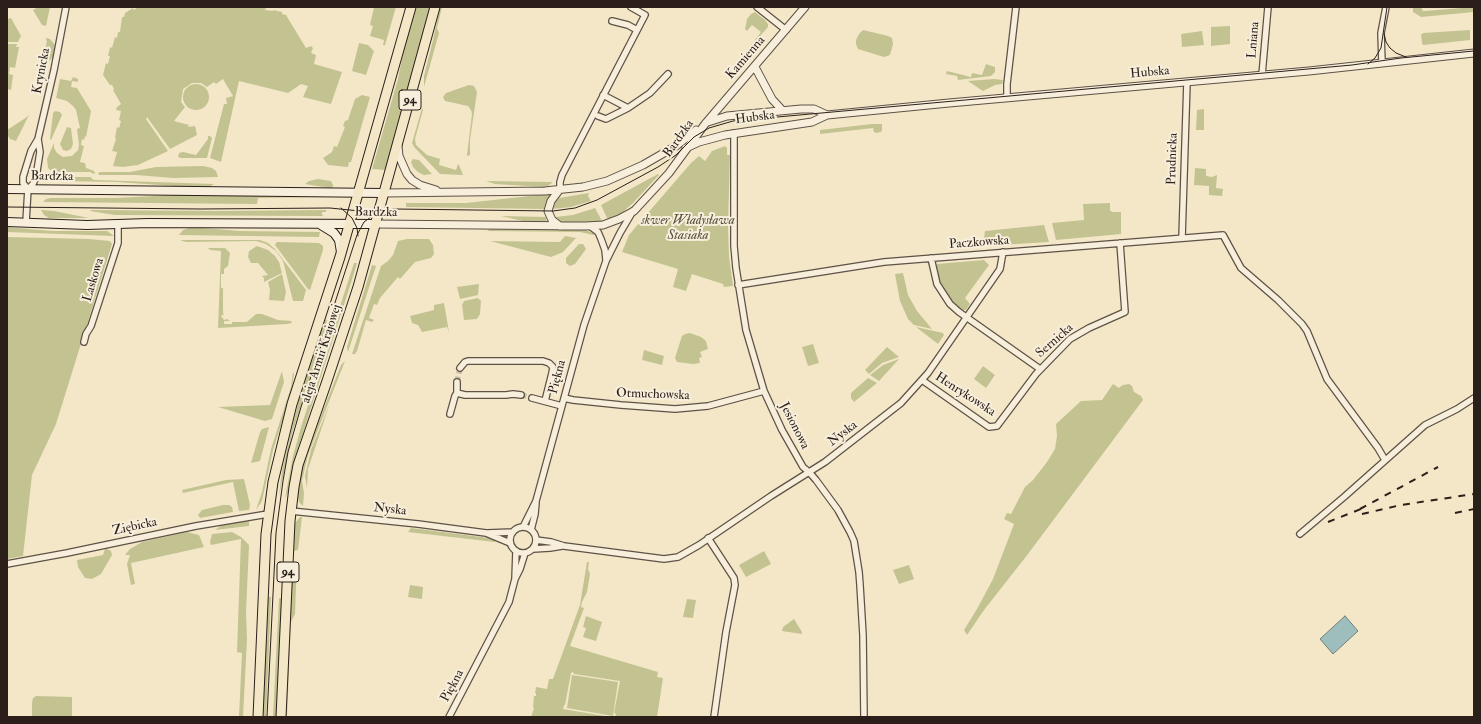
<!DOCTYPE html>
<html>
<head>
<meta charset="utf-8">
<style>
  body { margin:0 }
  #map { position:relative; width:1481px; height:724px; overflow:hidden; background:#f3e7c8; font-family:"IM FELL Double Pica",serif }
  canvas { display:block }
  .frame { position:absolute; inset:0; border:8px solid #2c1f1a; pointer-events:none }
</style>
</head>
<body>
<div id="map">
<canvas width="1481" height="724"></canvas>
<div class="frame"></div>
</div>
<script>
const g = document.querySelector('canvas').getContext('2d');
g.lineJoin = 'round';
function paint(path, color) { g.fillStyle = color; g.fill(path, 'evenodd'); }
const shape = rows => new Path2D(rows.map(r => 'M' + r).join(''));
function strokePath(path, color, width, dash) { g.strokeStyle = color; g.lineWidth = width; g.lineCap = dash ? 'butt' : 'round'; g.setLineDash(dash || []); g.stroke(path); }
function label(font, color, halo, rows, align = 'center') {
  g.font = font + ' "IM FELL Double Pica",serif'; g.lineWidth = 4; g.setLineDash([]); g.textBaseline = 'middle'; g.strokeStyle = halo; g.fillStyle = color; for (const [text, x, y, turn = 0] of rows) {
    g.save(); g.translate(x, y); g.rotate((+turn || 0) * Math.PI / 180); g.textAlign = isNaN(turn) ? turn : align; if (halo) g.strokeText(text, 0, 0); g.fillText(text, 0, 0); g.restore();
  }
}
const green = shape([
  [38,7,50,7,46,26,42,25,33,10],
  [138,7,262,7,266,8,265,10,273,11,273,10,282,12,282,14,286,15,306,48,311,46,313,48,311,53,316,55,314,64,342,72,331,104,303,97,308,86,301,84,288,93,239,81,221,162,210,158,224,104,227,104,226,98,233,96,223,79,216,84,214,82,207,87,201,83,192,83,183,89,181,102,185,107,174,121,189,125,188,127,195,126,197,135,170,149,147,117,146,119,168,151,138,165,123,167,113,166,117,152,112,151,116,139,115,138,117,127,119,128,121,121,119,120,121,111,116,110,117,107,121,104,113,90,114,89,112,85,110,85,103,75,106,63,108,64,110,56,108,56,110,47,112,48,115,37,117,38,118,32,120,32,122,17,124,17,125,13,133,8,134,10],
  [374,7,396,7,385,45,383,45,384,40,370,36,373,26,370,25],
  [415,7,430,7,386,170,372,169,398,79,404,48],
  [440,7,442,7,437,28,439,33,424,87,424,76,433,40],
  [1413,7,1421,7,1423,11,1425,11,1474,7,1474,12,1421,17,1413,12],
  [755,12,765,20,768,24,768,27,745,53,761,32,752,25,747,31,745,29,747,19,751,14],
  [11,18,21,36,18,42,7,42,7,19],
  [1230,26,1230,44,1211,46,1211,27],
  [863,30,888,36,892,38,893,44,890,55,884,57,858,49,856,44,856,40,859,34],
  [1470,30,1470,40,1423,45,1422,43,1421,35,1423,33],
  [1202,31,1204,45,1182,47,1181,34],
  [46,38,50,39,55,45,53,57,48,62,42,64,47,41,46,40],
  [359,43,368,45,374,51,366,75,352,71],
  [7,44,17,44,16,47,19,47,15,68,10,67,9,74,13,75,11,90,7,89],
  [986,64,995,67,995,72,991,76,958,80,957,76,946,74,947,71,971,77,972,73,982,75],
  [73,77,78,79,78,82,72,81,71,87,77,88,91,111,86,137,85,136,84,140,82,139,81,145,84,146,80,162,85,163,86,168,94,171,95,173,94,174,90,172,56,172,50,170,48,168,47,159,54,143,54,148,57,153,63,157,72,156,78,150,79,145,77,129,80,128,76,110,73,106,67,101,56,98,60,79,71,81],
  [994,79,1003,80,1002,84,995,85,983,91,968,81],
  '183 97a13 13 0 1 1 26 0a13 13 0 1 1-26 0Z',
  [469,85,474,86,477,92,470,140,470,155,468,156,467,155,472,114,471,110,468,106,445,101,443,97,446,93],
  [362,95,370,97,351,162,349,162,348,167,328,165,323,158,332,152,334,146,337,147,345,127,343,126,345,121,348,120,355,99],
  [422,108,423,110,415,139,416,145,427,155,440,159,439,165,456,170,458,164,459,165,463,175,440,174,414,147,412,143],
  [1204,109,1204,130,1196,130,1197,110],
  [55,111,60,112,62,115,51,140,50,139,53,113],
  [29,115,16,141,10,139,7,134,7,130,24,119],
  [872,124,882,124,882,130,881,132,876,133,874,132,873,128,820,134,820,130],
  [67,127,71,128,73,144,71,149,67,151,63,150,60,144],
  [208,136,210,136,212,138,207,158,181,158,178,157,179,153,183,152,196,155,208,139],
  [725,146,727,148,727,155,730,155,728,226,729,256,733,286,724,287,723,284,692,274,686,291,673,287,678,269,622,252,629,235,634,229,691,163,699,156,705,161,712,151],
  [413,159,419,160,432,174,424,175,418,172,413,167,411,162],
  [203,166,212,168,216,171,218,177,173,178,136,175,99,175,98,173,100,172,130,172,156,167],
  [1195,168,1206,169,1206,176,1212,177,1217,175,1216,188,1223,189,1222,196,1209,195,1209,186,1194,185],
  [658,174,659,175,633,203,623,212,608,220,601,205],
  [46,177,91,177,92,179,95,180,214,184,209,187,174,186,117,182,56,181],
  [318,179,331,181,333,185,333,187,330,188,305,184,309,181],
  [486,181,553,182,548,186,544,187,495,184],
  [589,193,588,196,591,201,571,207,552,209,554,203,559,198],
  [548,194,550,196,545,209,406,207,406,203,466,203],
  [174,195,324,197,258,198,257,204,43,202,46,199,50,198,116,198],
  [1110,203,1110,210,1112,212,1121,212,1121,234,1056,240,1052,223,1084,220,1083,204],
  [595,208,602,221,563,223,555,217,573,215],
  [41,210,54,211,89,218,49,218,44,215],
  [91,210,217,211,326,210,326,212,322,212,322,215,324,216,316,216,115,215,90,211],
  [501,216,546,217,546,221,545,223,527,222],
  [1044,225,1049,242,983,246,985,231],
  [7,227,52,231,107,231,114,236,7,232],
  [192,227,240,231,320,232,319,237,179,235,183,230],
  [490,229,586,230,595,234,593,235,580,232,487,231],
  [565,236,576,238,563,252,551,257,490,241,560,242],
  [7,237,89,239,110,241,112,244,56,424,32,475,23,556,7,559],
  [407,239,429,239,433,245,434,254,431,258,415,262,400,279,398,277,380,298,377,305,374,304,369,318,374,320,372,322,366,320,357,351,355,354,352,354,381,266,388,261,393,255,398,241],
  [180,240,260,240,268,243,275,249,306,290,303,301,293,301,283,261,276,251,266,244,256,241,186,242],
  [277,242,319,243,323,246,323,250,310,290,308,289,275,245,276,243],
  [579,244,583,244,586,249,575,264,570,266,566,263,566,258],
  [257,246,268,250,275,256,279,262,282,273,264,282,264,278,262,276,268,275,258,263,251,263,248,257,249,251],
  [208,248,225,248,230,253,228,266,224,269,224,274,221,274,221,288,223,288,223,313,224,314,221,316,224,320,227,319,230,321,224,321,224,324,232,324,232,322,247,322,256,314,262,314,278,320,291,321,292,323,287,324,218,328,221,251,210,250],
  [984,260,989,265,965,298,970,304,966,310,961,310,946,294,939,281,936,267,937,264],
  [354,263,357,263,350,286,295,458,288,492,285,498,293,456,301,427],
  [372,265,376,266,348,352,347,347],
  [903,273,908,295,917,311,932,329,914,325,908,319,900,301,895,274],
  [282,274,286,292,284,301,269,300,270,290,268,282],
  [479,284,478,295,460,299,457,287],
  [478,298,481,301,480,314,477,319,464,320,462,305,464,301],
  [444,303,449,332,447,327,422,332,418,325,412,323,410,316,434,310,434,305],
  [324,319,327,320,326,326,292,434,279,496,282,471,298,403],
  [916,327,943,333,944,335,938,344],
  [690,333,701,337,706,341,708,349,700,352,702,357,699,358,700,363,693,364,677,362,675,358,682,336,685,334],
  [813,344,819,363,808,366,802,347],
  [887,347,899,357,882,363,869,374,865,370],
  [644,350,664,356,662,365,642,360],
  [899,359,879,381,870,375,883,365],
  [345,361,308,455,302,481,304,493,303,506,299,502,298,497,303,461,341,365],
  [983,366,995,375,986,388,974,379],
  [282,371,284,382,272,419,265,421,218,407,270,405],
  [293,372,294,374,291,394,273,450,262,501,256,510,262,492,271,449,291,387],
  [868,378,877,383,854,402,851,398,851,393],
  [1113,384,1119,388,1123,385,1129,384,1132,386,1134,392,1141,396,1143,400,1028,554,984,610,967,635,964,630,977,609,993,579,1014,524,1004,519,1007,513,1011,514,1025,487,1033,480,1047,462,1055,449,1057,436,1056,424,1081,401,1102,400],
  [330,403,308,469,307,488,305,476,311,450],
  [269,427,260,461,251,463,260,432,262,429],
  [244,479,250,505,249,510,239,511,233,482,183,493,182,490,226,480],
  [223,505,229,505,232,507,233,512,200,518,198,515,202,510],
  [300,517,302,517,298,550,293,551,295,523],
  [249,520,249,526,215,530,225,523],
  [411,528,489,538,495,539,495,542,408,532],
  [187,532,199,535,204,547,131,563,135,584,131,585,127,564,130,555,125,555,130,549,142,542],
  [232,532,241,537,249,545,246,612,247,639,243,717,239,717,242,653,237,652,241,539,211,545,210,542,212,534],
  [105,549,107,549,111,551,112,555,101,574,92,579,85,578,78,567,77,560,103,555],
  [764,551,771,564,746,577,739,565],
  [293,562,297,562,295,614,291,622,287,717,285,717],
  [587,562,589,562,588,569,590,574,587,592,582,602,581,607,584,608,570,646,658,672,657,677,663,678,657,717,615,717,616,714,614,713,620,681,574,674,573,672,571,673,565,705,564,705,563,709,611,717,531,717,534,708,533,707,534,696,536,696,536,693,535,693,536,687,547,689,549,679,553,679,580,605],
  [909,565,914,579,899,584,893,570],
  [410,585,423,587,422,599,408,597],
  [268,597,271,597,266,717,262,717],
  [279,598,282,598,277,717,273,717],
  [687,599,696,600,693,618,683,617],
  [586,616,602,622,596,641,583,637,586,628,583,627],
  [794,619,802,632,802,634,782,631,783,627],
  [572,675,618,682,613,716,567,708],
  [36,696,72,697,72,717,32,717,32,703,33,698]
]);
const water = shape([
  [1345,616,1358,631,1333,654,1320,639,1345,616]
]);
const minorTunnel = shape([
  [457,382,460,368],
  [521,395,532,398]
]);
const minor = shape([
  [757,7,786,30],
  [612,21,628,25,637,30],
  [1382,63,1381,33,1386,7],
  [1262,75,1268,7],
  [603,95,628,108,650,93,668,74],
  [1007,97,1007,84,1016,7],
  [598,116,606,119,628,108],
  [734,133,734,246,736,268,746,330,764,391,782,430,803,467,809,472,816,480,838,510,850,532,854,541,859,572,860,585,863,635,864,717],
  [28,189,33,184,36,177,40,152,38,139],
  [560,189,560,182,562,175,645,15,631,7],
  [26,222,28,189,23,183,23,177,31,151,38,139,54,70,66,7],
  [590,226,598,232,601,239,605,250,606,260],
  [1182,238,1187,82],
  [931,258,937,284,950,304,959,312,1040,369],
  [738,285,884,262,1223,235,1241,268,1278,300,1302,324,1307,331,1327,379,1378,448,1385,460],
  [84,342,86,334,91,326,118,243,118,224],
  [460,368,465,362,468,361,543,361,549,363,553,367,552,373,545,401],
  [922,380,989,427,997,426,1036,374,1070,339,1089,328,1125,312,1120,243],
  [457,393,465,395,506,395,513,394,521,395],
  [532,398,562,406],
  [564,398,573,400,621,405,675,409,708,406,764,391],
  [450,414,455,396,457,393,457,382],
  [291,511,418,524,486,533,510,543],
  '510 540a13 13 0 1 1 26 0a13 13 0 1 1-26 0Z',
  [523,527,536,501,584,325,606,261,620,233,633,211],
  [531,530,535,514,536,503],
  [487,533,513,532],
  [1300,534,1344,497,1425,425,1457,409,1474,398],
  [708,538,734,578,735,585,726,632,714,717],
  [536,540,551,542,564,546,664,559,678,557,699,545,771,496,825,462,901,403,928,373,1000,269,1003,252],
  [533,549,550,548,562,546],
  [7,564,67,553,196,526,268,514],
  [515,579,520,569,525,553],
  [449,717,509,602,515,579,516,551]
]);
const tertiary = shape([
  [755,67,772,99,782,110],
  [708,122,727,116,801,109,814,109,827,115],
  [398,146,399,156,407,174,412,180,420,185,436,190],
  [686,148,699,142,725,135,812,122,827,115,949,103,1309,71,1474,53],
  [560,189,551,201,548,211,552,220,560,226],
  [384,193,545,191,583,187,607,181,643,165,676,146,696,130],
  [375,224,586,226,603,225,619,219,634,211,669,173,705,124,805,7]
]);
const secondary = shape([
  [7,189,384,193],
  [7,222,87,225,148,223,375,224],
  [321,225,334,233,339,240,341,252]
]);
const primary = shape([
  [258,717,266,534,273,482,292,404,340,257,411,7],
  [281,717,290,521,294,487,298,465,327,381,358,287,435,7]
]);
const tram = shape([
  [1384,34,1386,42,1390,48,1396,53,1406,57],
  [1368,64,1375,58,1381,48,1387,7],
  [7,207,200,209,330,208,379,213],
  [341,208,352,218,357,228,358,236],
  [267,717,276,533,283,481,288,452,301,407,357,235,364,222,378,212,387,210,395,209,553,211,575,208,597,200,658,167,676,155,694,137,709,128,733,121,1352,65,1401,58,1474,51]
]);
const rail = shape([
  [1360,509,1438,467],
  [1455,513,1474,509],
  [1362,514,1401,505,1474,494],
  [1328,522,1366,507]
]);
const shields = [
  [410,100,22],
  [288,572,22]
];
const shieldNames = [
  ["94",410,100],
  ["94",288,572]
];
const streetNames = [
  ["Lniana",1254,40,-85],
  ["Kamienna",746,58,-49],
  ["Krynicka",42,71,-79],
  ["Hubska",1150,73,-5],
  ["Hubska",755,118,-7],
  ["Bardzka",679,139,-55],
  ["Prudnicka",1173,159,-88],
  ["Bardzka",52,177,1],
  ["Bardzka",376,213,1],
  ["Paczkowska",979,243,-4],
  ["Laskowa",94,280,-73],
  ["Sernicka",1055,341,-41],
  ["aleja Armii Krajowej",322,354,-72],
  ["Piękna",558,377,-75],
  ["Otmuchowska",653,395,2],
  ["Henrykowska",965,395,33],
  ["Jesionowa",794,426,63],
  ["Nyska",843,434,-37],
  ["Nyska",390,510,6],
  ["Ziębicka",135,527,-12],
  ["Piękna",453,686,-62]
];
const parkNames = [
  ["skwer Władysława",688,221],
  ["Stasiaka",688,236]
];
paint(green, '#c3c391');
paint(water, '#9dbebd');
strokePath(water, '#707e7c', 1);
strokePath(minorTunnel, '#cbbfa5', 5.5, [5.5, 3]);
strokePath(minor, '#5e5146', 8);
strokePath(tertiary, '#5e5146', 9);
strokePath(secondary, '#2c1f1a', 10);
strokePath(primary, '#2c1f1a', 11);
strokePath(minor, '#f7efdb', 5.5);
strokePath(tertiary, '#f7efdb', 7);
strokePath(secondary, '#f7efdb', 8);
strokePath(primary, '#f3e7c8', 9);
strokePath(tram, '#2c1f1a', 1);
strokePath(rail, '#2c1f1a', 2, [7, 7]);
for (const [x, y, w] of shields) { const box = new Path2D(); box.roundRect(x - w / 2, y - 10, w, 20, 3); g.fillStyle = '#f7efdb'; g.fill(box); strokePath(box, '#2c1f1a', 1); }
label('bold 12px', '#2c1f1a', null, shieldNames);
label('13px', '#2c1f1a', '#f7efdb', streetNames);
label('italic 13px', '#59503e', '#f7efdb', parkNames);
</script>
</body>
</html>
